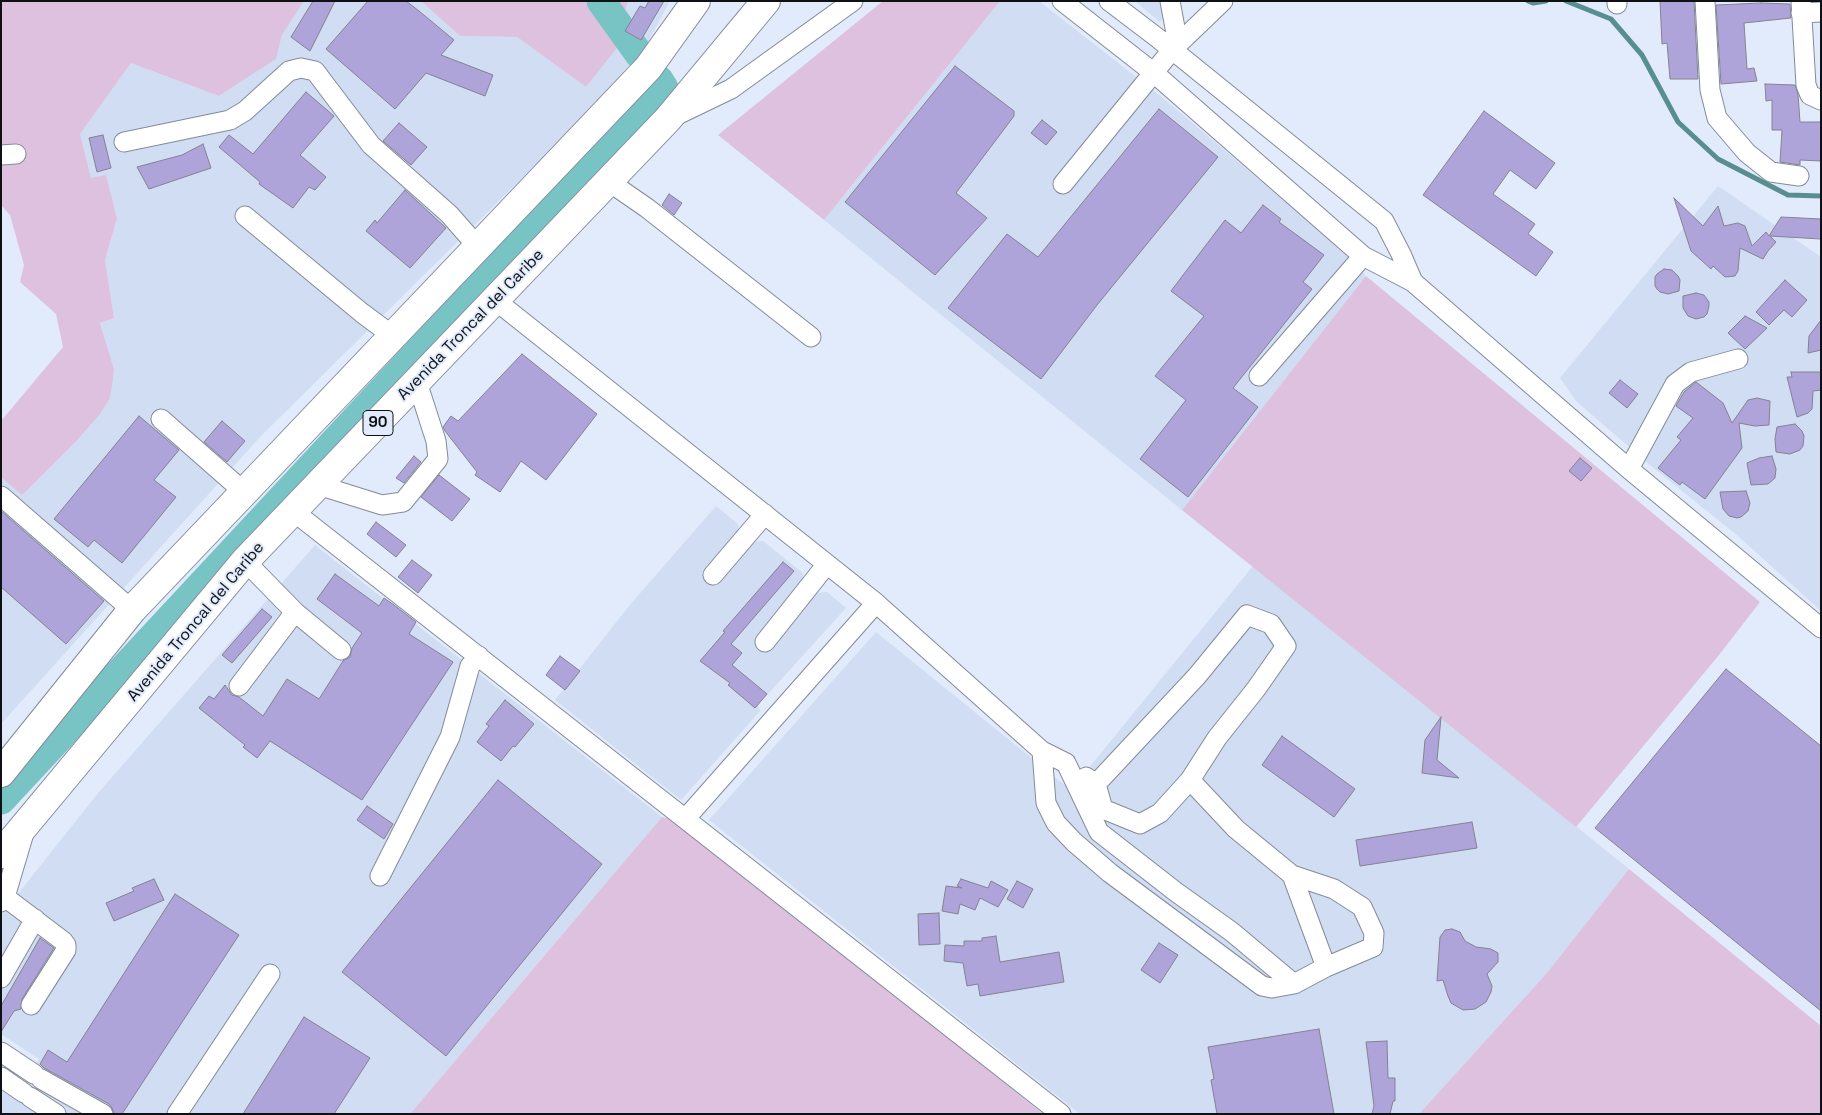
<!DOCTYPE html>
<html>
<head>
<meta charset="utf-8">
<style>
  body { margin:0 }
  #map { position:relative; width:1822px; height:1115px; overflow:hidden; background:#e2ebfb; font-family:"Space Grotesk",sans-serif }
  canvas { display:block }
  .frame { position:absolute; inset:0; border:2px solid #0d1015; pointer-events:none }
</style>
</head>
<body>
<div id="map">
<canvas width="1822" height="1115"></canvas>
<div class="frame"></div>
</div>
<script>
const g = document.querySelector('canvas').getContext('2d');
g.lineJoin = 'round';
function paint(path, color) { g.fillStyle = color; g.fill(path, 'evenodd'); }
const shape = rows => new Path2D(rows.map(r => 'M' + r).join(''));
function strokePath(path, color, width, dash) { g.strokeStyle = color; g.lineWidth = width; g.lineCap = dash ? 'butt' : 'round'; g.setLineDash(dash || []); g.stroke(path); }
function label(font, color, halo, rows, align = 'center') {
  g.font = font + ' "Space Grotesk",sans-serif'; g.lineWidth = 4; g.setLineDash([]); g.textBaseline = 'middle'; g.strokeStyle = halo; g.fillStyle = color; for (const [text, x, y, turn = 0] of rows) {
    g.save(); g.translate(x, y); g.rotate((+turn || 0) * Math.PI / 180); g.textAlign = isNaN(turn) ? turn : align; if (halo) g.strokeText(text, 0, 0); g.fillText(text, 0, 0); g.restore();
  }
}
const built = shape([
  [304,1,421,1,460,36,517,37,586,87,621,43,625,11,628,1,670,1,648,42,601,100,261,436,1,724,1,477,22,494,110,398,113,380,114,369,100,323,114,318,105,260,117,217,106,176,91,178,80,134,131,63,219,96,276,59,282,35],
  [1000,1,1039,1,1163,98,1347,254,1366,276,1182,510,824,220],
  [1135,1,1176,1,1160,22],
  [1718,186,1821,257,1821,611,1738,536,1651,466,1576,401,1560,378],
  [716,506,738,524,739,534,752,542,763,541,803,573,803,584,816,593,827,592,846,608,758,705,760,711,681,800,555,700,629,606],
  [315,545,662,817,410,1114,1,1114,1,1084,18,1094,39,1059,1,1034,1,915,99,792],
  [1253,566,1629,869,1546,974,1419,1114,1080,1114,709,820,876,632,1071,790]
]);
const green = shape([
  [1,1,304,1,282,35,276,59,219,96,131,63,80,134,91,178,106,175,117,218,105,260,114,318,100,323,114,369,113,380,110,398,100,414,77,440,22,495,1,477,1,421,63,347,56,314,20,282,24,265,10,215,1,205],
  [421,1,628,1,625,11,621,43,586,87,517,37,460,36],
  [883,1,1000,1,824,220,718,135],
  [1366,276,1760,602,1719,655,1576,827,1182,510],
  [662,817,681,822,1043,1114,410,1114],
  [1629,869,1821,1026,1821,1114,1419,1114,1546,974]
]);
const stream = shape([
  [1528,1,1533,3,1546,1],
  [1566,1,1611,19,1642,55,1678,122,1718,159,1788,195,1821,196]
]);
const river = shape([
  [601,1,639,54],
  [1,800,664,88,659,80]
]);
const building = shape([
  [313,1,335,1,310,51,291,37,313,1],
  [368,1,406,1,419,11,454,40,441,55,493,75,485,96,426,73,395,109,326,49,368,1],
  [649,1,664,1,641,40,625,31,640,6,645,8,649,1],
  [1660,1,1694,1,1698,79,1670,79,1667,43,1662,44,1660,1],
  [1761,3,1790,4,1791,18,1744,23,1747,69,1754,68,1757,81,1721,84,1716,5,1761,3],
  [955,66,1014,111,1014,116,956,193,987,218,935,275,845,202,955,66],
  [1765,84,1795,85,1798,94,1800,122,1821,122,1821,161,1800,160,1800,165,1780,162,1782,130,1772,130,1772,100,1766,101,1765,84],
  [306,92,334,116,300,155,326,177,315,190,309,187,293,208,259,184,260,182,219,147,229,135,253,154,306,92],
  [1159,109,1218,157,1097,305,1041,379,948,308,1007,234,1038,257,1159,109],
  [1484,111,1555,163,1536,189,1510,170,1493,194,1535,224,1528,234,1553,252,1536,276,1423,195,1484,111],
  [1042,120,1057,132,1046,145,1031,133,1042,120],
  [399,123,427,147,411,165,383,141,399,123],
  [103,135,111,168,97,172,89,138,103,135],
  [203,144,211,168,149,189,137,167,182,155,203,144],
  [405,190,446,228,410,268,366,231,375,220,377,223,405,190],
  [669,194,682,203,674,215,662,205,669,194],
  [1674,198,1703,226,1718,206,1724,226,1738,223,1745,226,1752,246,1766,232,1769,236,1781,217,1821,219,1821,239,1770,236,1776,242,1768,251,1763,259,1740,248,1738,271,1735,276,1725,277,1713,266,1711,269,1691,251,1674,198],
  [1263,205,1281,219,1279,222,1324,255,1303,282,1312,289,1233,388,1258,407,1188,497,1140,459,1186,400,1155,376,1204,316,1171,291,1225,220,1241,233,1263,205],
  [1664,269,1672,270,1678,276,1680,280,1679,291,1668,294,1660,292,1657,289,1655,286,1655,277,1657,274,1664,269],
  [1785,280,1807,300,1792,317,1784,310,1769,325,1756,312,1785,280],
  [1696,293,1704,295,1709,302,1709,306,1707,314,1704,317,1696,319,1688,316,1683,308,1683,296,1696,293],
  [1745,316,1767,328,1745,349,1728,333,1745,316],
  [1821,320,1821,350,1808,353,1809,336,1821,320],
  [522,354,597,414,546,480,521,461,500,492,475,475,477,472,445,431,443,427,451,416,458,421,522,354],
  [1791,372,1821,372,1821,390,1813,391,1812,409,1808,413,1797,417,1787,377,1792,377,1791,372],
  [1620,380,1638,394,1627,408,1609,393,1620,380],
  [1696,382,1723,403,1732,423,1748,400,1757,398,1770,401,1769,425,1755,426,1739,423,1742,448,1705,499,1682,482,1680,485,1658,468,1681,440,1677,437,1693,418,1676,406,1684,392,1696,382],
  [139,416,179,450,154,480,176,497,122,563,94,540,88,547,54,519,139,416],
  [222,421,245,441,227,462,204,442,222,421],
  [1795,424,1802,431,1804,436,1803,446,1800,450,1790,454,1776,452,1775,439,1777,427,1795,424],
  [414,456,421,462,404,483,396,478,414,456],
  [1772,456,1776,469,1775,478,1768,484,1751,485,1747,463,1759,458,1772,456],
  [1580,458,1592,468,1581,481,1569,471,1580,458],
  [439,475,470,499,452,521,421,497,439,475],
  [1746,491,1750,503,1748,511,1741,517,1737,518,1729,516,1723,509,1720,492,1746,491],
  [1,511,104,601,66,644,1,587,1,511],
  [376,522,406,545,396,557,367,534,376,522],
  [412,560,432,575,418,593,398,577,412,560],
  [783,562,794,571,731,644,742,653,732,665,767,694,755,708,728,685,730,683,700,661,725,632,723,631,783,562],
  [335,574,379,606,384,598,394,605,416,622,409,634,453,662,362,800,270,741,257,758,243,747,245,745,199,708,209,696,214,699,225,685,232,695,239,697,263,716,287,679,319,699,343,661,350,657,352,648,362,633,317,599,335,574],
  [262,609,272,617,232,663,222,655,262,609],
  [560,656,580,671,565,690,546,675,560,656],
  [1726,669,1821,746,1821,1011,1595,828,1726,669],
  [505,700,534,724,515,747,513,746,501,761,477,742,489,726,486,724,505,700],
  [1441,717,1437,760,1459,778,1422,773,1425,740,1441,717],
  [1282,736,1355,789,1334,817,1262,765,1282,736],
  [498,780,602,864,446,1056,342,972,498,780],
  [367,806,393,824,384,839,357,820,367,806],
  [1472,822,1477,848,1360,866,1356,840,1472,822],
  [154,879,164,900,114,921,106,903,134,891,132,888,154,879],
  [961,879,988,888,991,881,1008,890,998,907,980,898,975,910,960,904,958,914,942,911,946,886,962,888,957,886,961,879],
  [1017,881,1033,889,1023,908,1007,899,1017,881],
  [175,894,239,935,122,1114,114,1114,112,1108,109,1104,44,1068,40,1064,48,1050,67,1062,175,894],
  [939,913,940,944,919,945,918,914,939,913],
  [1452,929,1460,932,1465,941,1476,947,1491,949,1498,953,1498,962,1487,974,1492,986,1491,992,1486,1002,1475,1009,1463,1010,1451,1003,1448,996,1443,980,1437,981,1440,937,1445,930,1452,929],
  [996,936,1000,962,1059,952,1064,982,980,996,978,984,967,986,963,963,944,961,945,945,964,946,964,941,982,941,982,938,996,936],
  [40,938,54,948,22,999,21,1009,14,1011,1,1032,1,1006,40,938],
  [1159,943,1178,955,1160,983,1141,970,1159,943],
  [304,1017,370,1058,334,1114,243,1114,304,1017],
  [1319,1029,1334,1114,1217,1114,1211,1080,1214,1079,1208,1047,1319,1029],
  [1387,1041,1388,1078,1395,1078,1395,1101,1393,1101,1390,1114,1372,1114,1374,1106,1366,1042,1387,1041]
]);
const minor = shape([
  [1062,1,1154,73,1363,256,1413,282,1629,469,1821,628],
  [1109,1,1159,39,1384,221,1401,254,1413,282],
  [1170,1,1178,44],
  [1617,1,1617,4],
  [1705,1,1710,90,1717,118,1747,153,1771,172,1799,176],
  [1801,1,1806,85,1810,95,1821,100],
  [1801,13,1821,12],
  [675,116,731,89,853,1],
  [124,142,230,120,245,111,289,71,301,68,315,71,371,145,449,214,478,247],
  [1,155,16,154],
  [608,181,647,208,811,337],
  [1063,184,1172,50,1223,1],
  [245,216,362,313,393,336],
  [495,300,876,603,1042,751,1066,763,1099,832,1176,892,1232,932,1294,984],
  [1259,376,1363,256],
  [161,419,244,492],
  [1629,469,1675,384,1691,372,1738,359],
  [318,485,382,505,403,502,438,459,436,441,417,382],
  [1,496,132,610],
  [293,511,1061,1114],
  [245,561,295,612,341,650],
  [713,575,765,514],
  [765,642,827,564],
  [239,686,295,612],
  [1042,751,1046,803,1056,823,1074,842,1110,873,1262,986,1272,988,1294,984,1326,967,1373,947,1374,933,1362,907,1334,889,1292,875],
  [1086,777,1096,784,1103,809,1140,824,1160,813,1190,780,1236,829,1292,875,1326,967],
  [1096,784,1197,676,1247,615,1271,624,1286,646,1256,689,1217,738,1190,780],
  [686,818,876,603],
  [380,876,450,737,470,666,479,656],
  [5,897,63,941,66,945,66,950,31,1005],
  [1,902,5,897,24,833],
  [1,978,35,919],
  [1,1052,34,1074],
  [1,1077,24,1093],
  [41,1079,103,1114],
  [30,1097,56,1114],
  [177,1114,270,974]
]);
const highway = shape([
  [1,773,132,610,648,68,696,1],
  [1,854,245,561,668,119,766,1]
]);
const shields = [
  [378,423,30]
];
const shieldNames = [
  ["90",378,423]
];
const streetNames = [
  ["Avenida Troncal del Caribe",471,325,-46],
  ["Avenida Troncal del Caribe",196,622,-50]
];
paint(built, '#d0ddf2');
paint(green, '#ddc1de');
strokePath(stream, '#588e90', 5);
strokePath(river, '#78c4c5', 29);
paint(building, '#aea4d9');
strokePath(building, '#858292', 1);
strokePath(minor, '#838b99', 21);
strokePath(highway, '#838b99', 30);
strokePath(minor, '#fff', 19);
strokePath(highway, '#fff', 28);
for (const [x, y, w] of shields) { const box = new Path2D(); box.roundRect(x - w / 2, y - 12.5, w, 25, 4); g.fillStyle = '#e2ebfb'; g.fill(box); strokePath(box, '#0d1015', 1); }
label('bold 15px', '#0d1015', null, shieldNames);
label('16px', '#0d1015', '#e2ebfb', streetNames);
</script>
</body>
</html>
